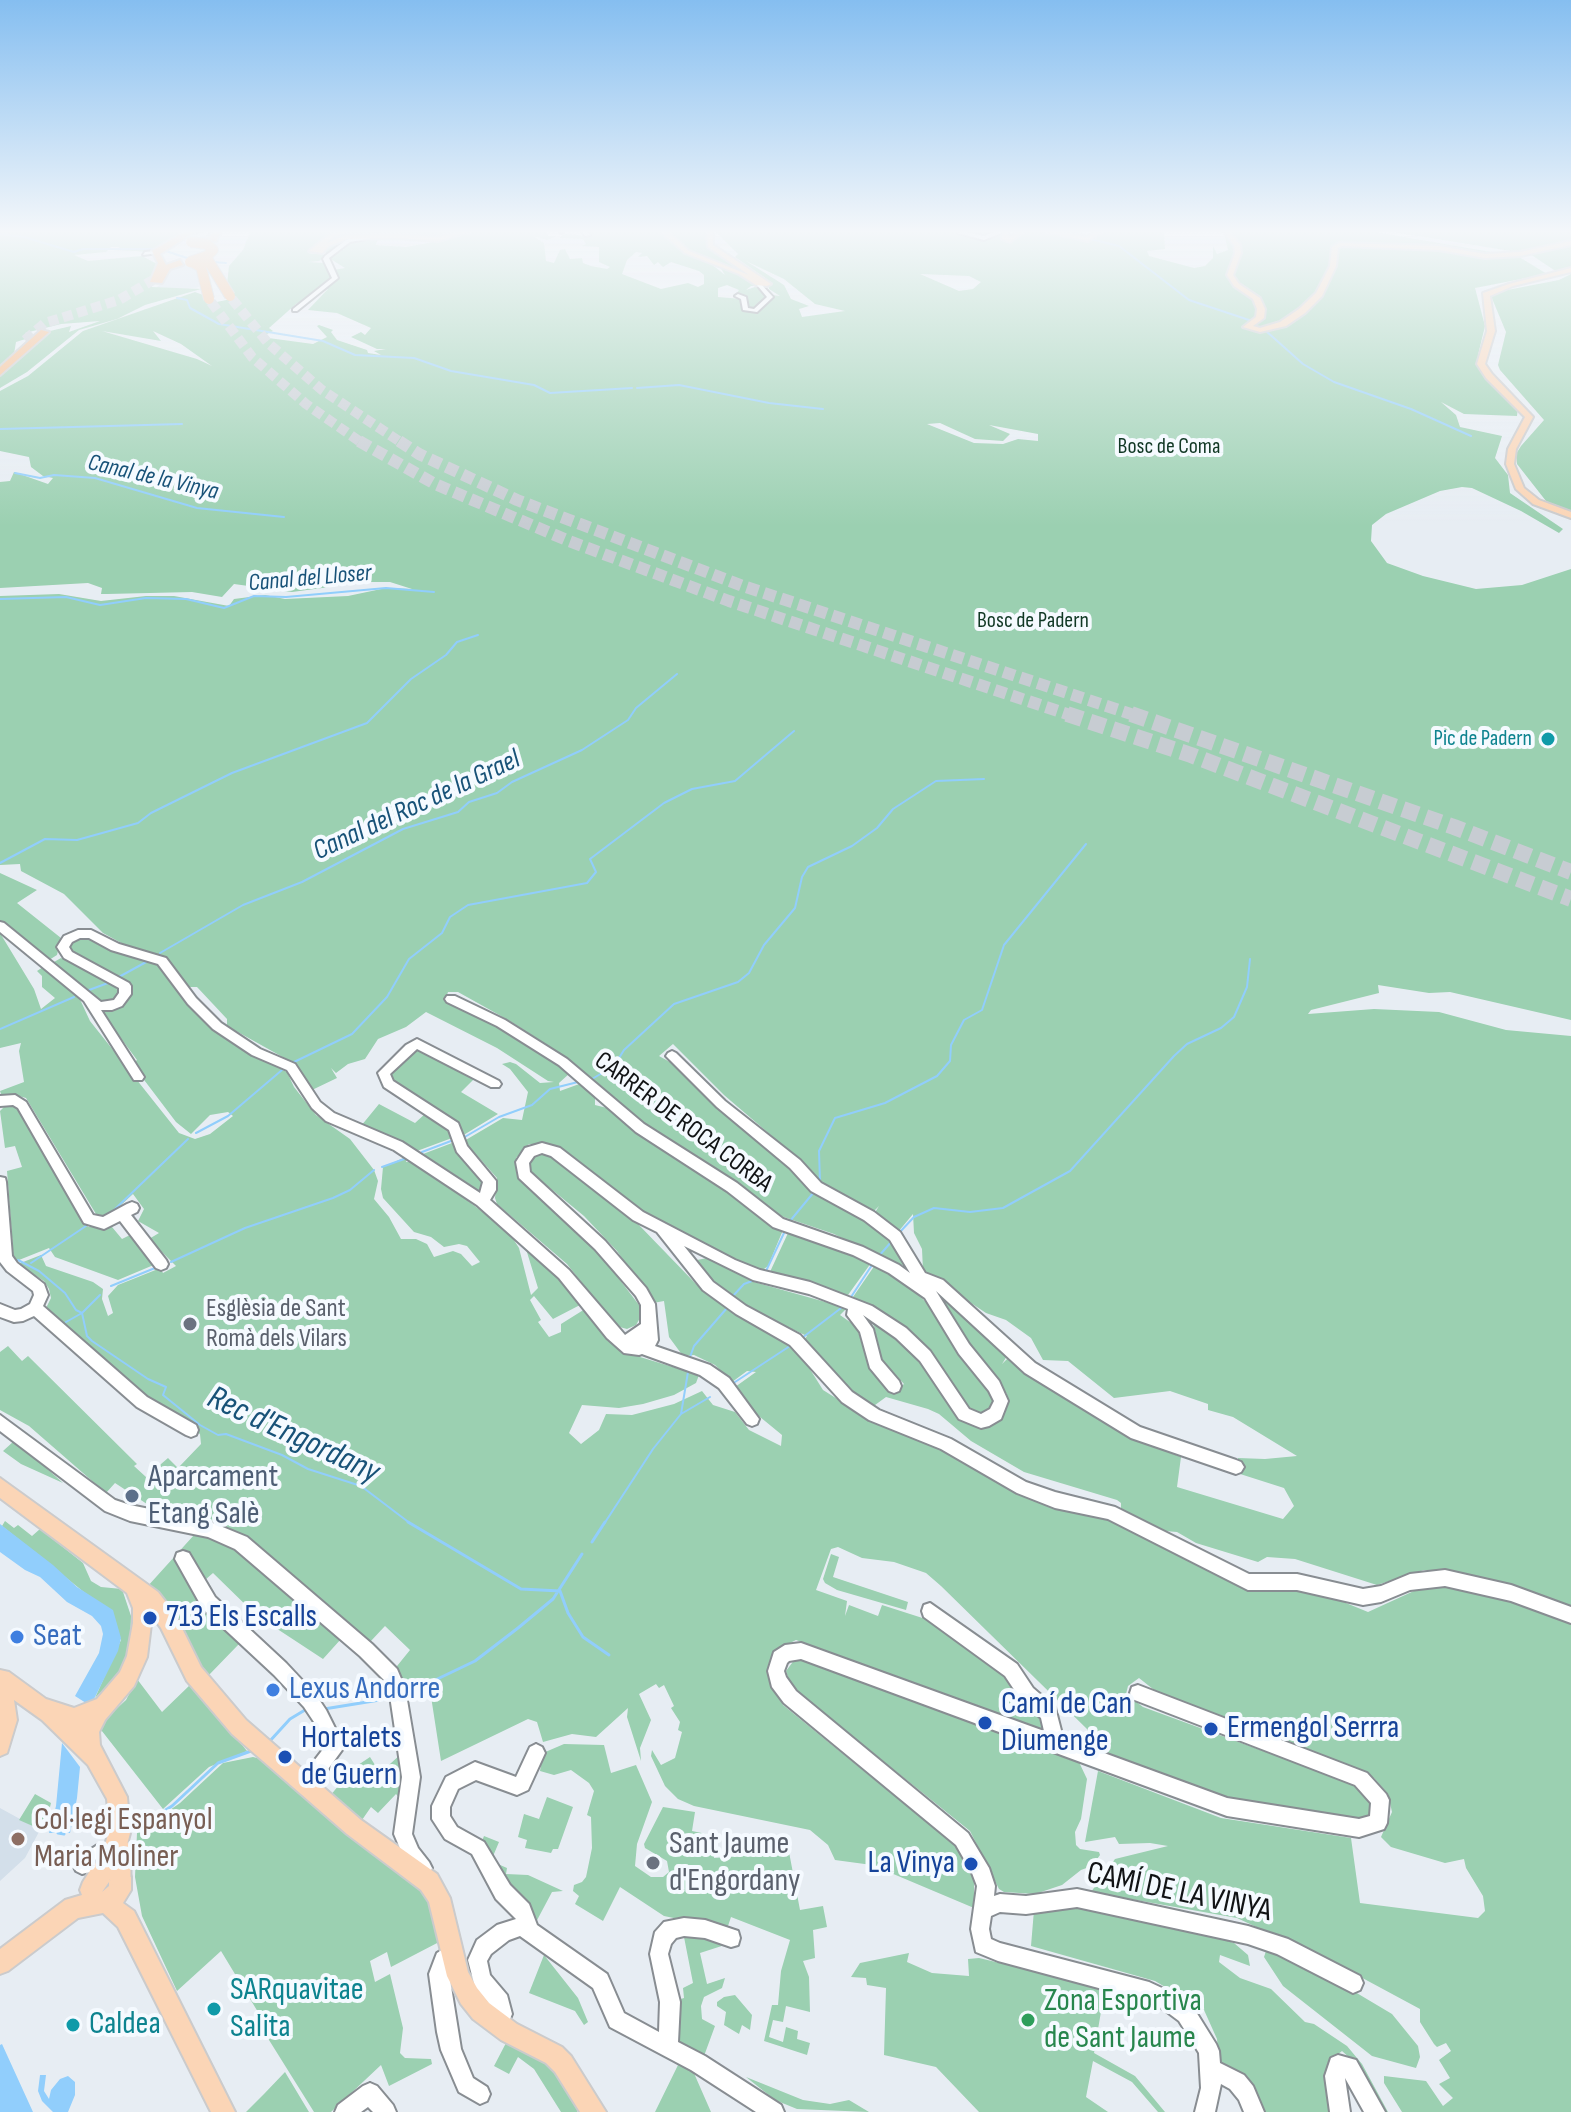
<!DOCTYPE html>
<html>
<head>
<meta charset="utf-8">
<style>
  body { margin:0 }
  canvas { display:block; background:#e7edf3 }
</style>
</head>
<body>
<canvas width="1571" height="2112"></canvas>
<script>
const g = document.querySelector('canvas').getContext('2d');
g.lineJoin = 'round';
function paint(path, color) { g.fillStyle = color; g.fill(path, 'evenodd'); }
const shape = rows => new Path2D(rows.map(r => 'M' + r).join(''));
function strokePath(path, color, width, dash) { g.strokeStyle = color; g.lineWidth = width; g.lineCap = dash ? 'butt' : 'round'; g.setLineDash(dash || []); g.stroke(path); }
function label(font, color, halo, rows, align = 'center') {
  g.font = font + ' "Sofia Sans Condensed",sans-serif'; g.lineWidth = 8; g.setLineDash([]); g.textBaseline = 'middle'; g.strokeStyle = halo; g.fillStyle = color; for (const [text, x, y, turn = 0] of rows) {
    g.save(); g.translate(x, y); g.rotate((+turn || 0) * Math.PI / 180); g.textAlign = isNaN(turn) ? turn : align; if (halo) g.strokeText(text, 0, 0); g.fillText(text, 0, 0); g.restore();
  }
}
const built = shape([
  [188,263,197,269,199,287,182,290,156,288,169,275,172,268],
  [0,1808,40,1830,25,1858,0,1881]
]);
const green = shape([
  [0,230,188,230,151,252,114,250,120,247,111,247,106,252,74,255,88,261,142,256,157,264,150,282,152,287,201,289,145,305,117,319,79,330,27,372,0,388,0,375,50,331,71,326,69,332,100,321,61,324,25,333,35,336,16,342,14,354,0,368],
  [251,230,335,230,337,232,308,253,327,255,319,261,308,262,323,263,334,270,345,268,329,258,344,249,329,254,324,252,329,245,345,239,378,238,376,245,406,247,438,241,435,238,399,235,396,232,380,235,380,232,348,236,323,247,333,236,350,231,547,230,548,236,557,236,547,240,533,236,544,243,546,261,554,263,560,250,565,249,570,259,582,258,583,263,591,266,607,269,610,267,599,262,599,247,581,246,586,244,583,239,559,238,565,234,588,236,586,230,660,230,687,253,710,263,725,275,720,267,742,276,756,286,751,286,746,290,755,287,766,292,767,297,753,310,748,309,745,302,747,296,736,294,739,290,727,285,718,288,718,297,742,299,742,307,746,312,757,312,772,295,780,296,769,289,768,280,735,257,738,254,714,230,996,230,983,238,963,232,957,233,981,239,1003,233,1002,239,1010,242,1028,230,1088,240,1095,239,1104,230,1164,230,1165,249,1147,251,1149,256,1194,268,1205,266,1213,258,1213,246,1217,254,1228,250,1223,230,1364,230,1502,254,1453,252,1477,257,1516,255,1547,274,1475,288,1485,326,1478,355,1479,364,1482,372,1518,407,1517,416,1464,414,1441,402,1456,415,1460,427,1502,436,1495,458,1508,475,1510,493,1563,529,1559,533,1521,511,1472,488,1462,487,1440,491,1386,514,1372,525,1371,541,1387,563,1423,576,1476,589,1522,585,1571,569,1571,1020,1450,992,1429,993,1378,985,1379,993,1311,1010,1308,1014,1374,1009,1439,1012,1506,1030,1571,1036,1571,1607,1511,1585,1445,1571,1424,1570,1377,1585,1295,1559,1267,1557,1258,1562,1196,1543,1177,1532,1165,1531,1121,1509,1121,1503,1117,1500,1024,1472,971,1441,939,1414,928,1409,886,1397,871,1408,856,1398,804,1340,807,1336,749,1309,707,1276,697,1260,707,1258,754,1282,847,1308,840,1315,857,1327,867,1362,893,1392,904,1384,882,1360,874,1326,867,1317,884,1327,920,1358,952,1407,1000,1419,1005,1414,1007,1394,976,1356,939,1298,943,1297,1007,1356,1002,1364,1009,1357,1042,1384,1099,1420,1135,1439,1181,1457,1177,1487,1283,1519,1294,1506,1284,1488,1237,1473,1238,1458,1265,1459,1297,1456,1233,1417,1208,1410,1208,1404,1170,1391,1114,1398,1068,1361,1043,1360,1031,1338,1006,1320,986,1313,923,1271,922,1249,914,1233,913,1214,898,1232,874,1214,879,1206,872,1213,822,1187,787,1149,724,1095,673,1044,659,1056,677,1066,780,1156,812,1191,830,1203,868,1218,891,1237,905,1262,903,1265,897,1266,834,1234,778,1215,735,1181,677,1147,638,1119,566,1057,510,1021,458,992,448,992,445,1001,529,1043,570,1073,559,1083,560,1091,582,1083,595,1094,595,1105,611,1109,681,1161,727,1188,783,1230,768,1266,760,1272,647,1214,558,1146,529,1144,516,1158,517,1176,600,1254,639,1305,640,1318,636,1325,627,1329,616,1326,567,1264,497,1204,495,1198,497,1178,464,1141,503,1118,522,1120,528,1092,510,1069,502,1064,510,1062,516,1064,540,1083,554,1082,548,1081,497,1048,426,1012,406,1027,378,1039,365,1059,348,1064,336,1073,331,1068,337,1078,312,1090,297,1065,227,1026,227,1019,197,987,189,987,167,959,125,945,103,933,64,894,21,871,20,864,0,865,0,596,59,594,101,601,146,596,174,596,229,606,234,599,265,595,285,599,348,596,386,588,412,589,390,582,367,582,292,592,234,584,222,597,192,592,107,594,101,594,102,588,88,583,0,588,0,482,10,481,14,472,48,484,53,478,43,476,31,467,29,457,0,451,0,391,28,376,83,331,195,292,203,295,207,304,236,298,227,284,229,266,243,250],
  [636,252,642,253,638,257,647,256,654,265,658,262,663,267,671,262,699,271,704,275,704,284,698,287,688,283,661,289,622,274,627,260],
  [746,261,784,279,815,304,845,311,802,317,799,309,809,306,791,299,784,285],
  [920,274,969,276,981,282,973,289,959,291],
  [328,289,308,310,337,313,371,328,365,335,361,332,351,337,377,349,386,349,374,351,381,355,368,353,367,350,337,340,331,332,333,330,319,325,317,326,327,337,313,344,261,337,273,331,269,328,296,304],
  [102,331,161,341,153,331,181,344,212,366,197,359],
  [940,423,975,439,1003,441,1010,434,989,425,1038,434,1038,441,1018,439,1003,444,974,443,927,424],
  [664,230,709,230,708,244,763,282,692,253],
  [1381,230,1571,230,1571,242,1517,252],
  [1571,244,1571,267,1564,271,1557,272,1530,254],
  [1571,274,1571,511,1546,501,1517,464,1516,454,1521,446,1544,420,1500,370,1498,365,1506,332,1491,296,1497,292,1559,280],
  [0,873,37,890,17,903,61,938,57,955,49,960,0,920],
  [0,933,34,989,41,1009,55,998,42,987,42,976,37,971,43,967,77,993,90,1021,179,1133,195,1139,210,1134,233,1116,228,1112,210,1115,191,1134,176,1122,132,1064,137,1060,100,1010,124,1002,129,997,130,983,74,954,69,947,76,938,88,937,114,952,155,962,205,1021,249,1053,287,1072,294,1087,316,1115,350,1139,374,1170,378,1181,374,1199,389,1217,401,1239,416,1239,427,1244,434,1257,453,1251,461,1254,472,1266,480,1262,467,1246,459,1244,444,1247,431,1237,414,1232,383,1198,381,1189,383,1167,408,1156,406,1162,416,1162,508,1231,519,1248,531,1295,538,1288,526,1249,553,1272,580,1302,580,1305,553,1319,534,1296,530,1300,541,1320,538,1322,549,1337,561,1332,561,1324,585,1309,627,1353,699,1375,696,1383,674,1395,643,1404,619,1408,582,1405,569,1433,581,1444,599,1430,606,1414,632,1415,674,1404,702,1391,713,1405,735,1412,749,1430,781,1446,782,1435,754,1412,735,1387,756,1372,747,1371,732,1382,715,1365,694,1355,683,1356,669,1337,664,1301,653,1303,617,1251,584,1216,528,1170,528,1163,533,1157,544,1153,552,1156,638,1224,696,1284,730,1311,786,1343,808,1366,823,1390,863,1415,1096,1513,1245,1586,1266,1590,1294,1588,1319,1592,1368,1612,1427,1585,1456,1587,1492,1594,1571,1623,1571,2112,1402,2112,1384,2083,1384,2076,1426,2081,1443,2106,1453,2098,1439,2084,1450,2078,1439,2060,1451,2051,1446,2043,1437,2047,1434,2044,1420,2022,1420,2009,1342,1967,1237,1918,1091,1892,1115,1859,1168,1846,1150,1843,1119,1844,1115,1837,1085,1842,1098,1771,1221,1818,1351,1838,1360,1903,1478,1918,1485,1911,1483,1896,1466,1868,1464,1859,1445,1863,1391,1847,1381,1837,1392,1812,1388,1794,1374,1778,1158,1693,1139,1678,1128,1686,1126,1694,1143,1707,1353,1784,1363,1789,1371,1803,1370,1814,1362,1820,1232,1799,1094,1748,1087,1729,941,1586,926,1573,894,1562,862,1558,838,1547,831,1549,816,1590,847,1601,845,1616,849,1605,878,1616,882,1605,938,1623,980,1644,978,1657,1008,1675,1054,1735,796,1640,776,1650,769,1678,783,1705,957,1847,974,1875,974,1908,872,1865,835,1860,828,1845,810,1830,694,1806,678,1799,665,1786,651,1756,652,1750,661,1765,675,1758,682,1732,678,1730,680,1722,671,1708,674,1706,664,1685,659,1688,656,1684,639,1694,651,1720,640,1748,641,1761,627,1717,628,1708,596,1737,572,1734,543,1742,537,1722,528,1719,441,1761,430,1690,404,1698,406,1683,393,1671,410,1650,385,1626,370,1642,341,1639,323,1659,256,1615,213,1573,205,1580,194,1565,180,1560,275,1672,273,1675,239,1644,207,1677,147,1587,194,1535,115,1483,106,1493,29,1426,0,1410,0,1352,8,1346,22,1361,28,1356,137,1464,134,1466,146,1477,168,1458,178,1468,201,1444,200,1434,143,1401,46,1308,51,1298,49,1289,44,1281,18,1264,41,1255,46,1266,93,1282,103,1289,102,1299,108,1316,113,1313,108,1296,118,1285,158,1269,156,1264,118,1280,55,1257,49,1248,14,1262,7,1171,22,1167,15,1146,5,1148,0,1111,4,1107,19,1105,88,1227,112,1227,122,1239,130,1235,153,1256,163,1273,176,1266,149,1239,159,1233,138,1221,144,1209,133,1194,108,1217,96,1214,26,1098,12,1094,1,1094,0,1091,24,1082,19,1051,21,1043,0,1048],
  [61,958,112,982,120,994,114,1001,103,1004,98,1002,54,962],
  [424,1050,475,1078,461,1092,498,1114,462,1136,454,1119,392,1081,390,1072,413,1051],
  [379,1104,415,1123,426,1113,448,1127,452,1138,417,1151,361,1126],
  [452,1143,458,1155,482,1180,480,1191,423,1154],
  [788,1233,817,1241,871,1263,848,1295,769,1274],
  [875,1265,912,1289,931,1307,968,1366,994,1398,990,1411,983,1415,973,1414,966,1408,929,1351,892,1319,853,1297],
  [14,1441,26,1450,63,1483,21,1464,3,1451],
  [5,1521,14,1528,18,1525,32,1536,40,1529,83,1563,91,1581,101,1587,122,1589,131,1616,130,1650,116,1677,95,1698,121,1640,90,1597,2,1526],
  [831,1554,839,1557,833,1577,908,1602,906,1610,837,1590,825,1583,823,1579],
  [795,1659,802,1659,1078,1760,1087,1779,1081,1819,1075,1832,1076,1845,1080,1849,1099,1852,1100,1855,1092,1866,1081,1870,1062,1885,1035,1894,1004,1892,999,1889,970,1831,791,1687,786,1671],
  [137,1679,162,1712,191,1684,247,1751,209,1767,163,1809,98,1726,126,1700],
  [564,1744,604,1745,611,1773,636,1765,652,1802,637,1844,635,1866,651,1877,663,1877,669,1872,667,1861,645,1848,644,1844,663,1807,695,1812,692,1831,716,1836,714,1858,768,1854,768,1847,789,1852,800,1910,823,1906,827,1927,813,1930,815,1958,803,1961,809,1977,810,2012,786,2006,783,2022,773,2020,769,2037,783,2042,786,2027,798,2031,797,2039,810,2043,807,2055,764,2041,772,2005,778,2005,781,1971,790,1940,731,1917,727,1929,664,1916,620,1887,603,1921,575,1904,579,1896,573,1891,574,1885,582,1882,586,1877,592,1848,591,1817,587,1815,594,1791,589,1783,571,1770,554,1775,540,1771,543,1753],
  [401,1754,406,1806,396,1794,378,1813,371,1807,362,1820,330,1796,352,1769,370,1757,380,1773],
  [253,1757,261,1759,424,1890,435,1909,441,1941,391,1967,387,1952,370,1961,375,1982,390,1974,403,2028,400,2053,405,2058,431,2059,432,2064,389,2086,381,2065,331,2112,314,2112,259,2024,261,2017,221,1951,177,1991,142,1916,135,1877,137,1833,180,1803,223,1763],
  [35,1794,51,1803,44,1831,19,1820],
  [547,1797,573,1807,558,1849,553,1849,551,1853,525,1848,527,1840,518,1837,524,1814,539,1819],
  [484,1836,499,1842,491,1861,507,1868,506,1874,528,1875,563,1891,552,1892,535,1924,524,1903,498,1875,491,1861,482,1841],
  [1072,1906,1181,1926,1234,1943,1248,1955,1250,1966,1220,1955,1219,1962,1240,1978,1271,1989,1305,2022,1314,2024,1347,2046,1362,2064,1388,2112,1383,2112,1352,2060,1342,2051,1328,2062,1332,2112,1262,2112,1260,2099,1247,2076,1219,2062,1217,2039,1204,2010,1155,1981,1031,1946,1034,1910],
  [689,1934,731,1943,700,1953,707,1984,725,1978,722,1988,704,1997,701,2006,702,2019,715,2026,704,2056,675,2042,674,2001,684,1998,683,1988,693,1983,684,1937],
  [1267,1948,1350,1989,1392,2014,1418,2046,1420,2057,1416,2068,1372,2056,1283,1986,1264,1957],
  [909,1953,907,1962,932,1973,969,1976,968,1959,979,1958,1105,1988,1094,2053,1135,2076,1165,2112,1158,2112,1132,2082,1093,2061,1086,2097,1108,2112,979,2112,936,2067,884,2055,886,1988,867,1985,866,1978,851,1977,860,1963],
  [544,1955,578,1998,588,2022,584,2025,575,2011,529,1993],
  [735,1995,752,2015,750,2030,742,2025,739,2034,724,2025,726,2012,717,2006,717,2002,724,1997],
  [506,2043,548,2065,562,2077,580,2108,577,2112,561,2112,534,2069,518,2057,509,2074,494,2066],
  [679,2063,693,2071,711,2112,655,2112],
  [285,2072,309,2112,246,2112,264,2094],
  [746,2077,803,2100,830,2104,849,2100,869,2112,797,2109,775,2100]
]);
const water = shape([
  [0,1524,53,1565,77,1587,113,1610,121,1638,118,1651,94,1699,86,1703,75,1696,99,1653,103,1634,101,1626,92,1616,67,1602,40,1577,25,1570,0,1552],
  [62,1743,80,1767,77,1798,70,1833,49,1833,56,1806],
  [2,2044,33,2112,0,2112,0,2045],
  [40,2075,46,2075,44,2091,49,2099,51,2090,60,2079,68,2076,75,2082,75,2095,68,2112,53,2112,42,2101,38,2091]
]);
const streamFar1 = shape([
  [1071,230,1088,237],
  [0,234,24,237,74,252,83,249,156,249],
  [1090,239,1119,246,1189,300,1252,321],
  [166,251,190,259],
  [212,262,226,263],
  [177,298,187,300,190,308,219,324,323,341,355,355,414,358,451,371,534,385,550,393,632,388],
  [1266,331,1303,364,1334,382,1411,409,1471,436],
  [637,388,679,385,769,403,823,409],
  [0,429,182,424],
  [15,473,40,478,54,475,95,478,197,508,284,517],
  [0,599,66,597,100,605,146,598,186,599,224,608,254,596,286,597,386,588,434,592],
  [0,863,45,839,77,840,138,823,151,813,232,773,367,723,411,679,446,655,457,642,478,635],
  [160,953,243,905,302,882,403,829,458,812,469,802,497,793,512,782,582,750,628,720,636,708,677,674],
  [117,978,148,961],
  [89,990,108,983],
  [0,1029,74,997],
  [294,1062,352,1034,387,997,409,959,442,933,450,917,468,905,587,883,596,872,590,859,664,803,692,789,735,781,794,731],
  [592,1079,614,1066,624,1050,674,1004,738,982,749,973,764,945,795,908,802,877,808,867,852,846,877,828,893,809,936,781,984,779],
  [196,1133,228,1116,282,1070],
  [463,1138,499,1117,532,1105,550,1089,578,1082],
  [422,1152,451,1141],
  [382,1167,407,1158],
  [820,1182,819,1151,835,1118,885,1103,937,1076,950,1061,951,1045,964,1020,982,1010,1004,945,1086,844],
  [102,1217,114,1210,188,1139],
  [790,1221,814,1192],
  [899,1233,914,1217,934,1208,970,1212,1003,1208,1070,1171,1174,1056,1187,1044,1221,1028,1234,1017,1247,987,1250,959],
  [878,1257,892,1241],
  [18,1260,39,1271,65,1293,76,1310,82,1313,87,1336,92,1341,148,1379,166,1387,163,1395,200,1425,218,1435,226,1434,282,1455,308,1469,361,1486,411,1524],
  [171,1262,245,1228,333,1198,350,1190,374,1170],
  [31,1263,86,1226],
  [766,1271,784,1233],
  [111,1286,155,1268],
  [733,1296,744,1284,752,1281],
  [851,1297,874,1262],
  [66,1322,82,1313,100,1295],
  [802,1338,845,1305],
  [690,1357,694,1346,727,1308],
  [732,1384,790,1346],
  [681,1414,688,1372],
  [604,1524,653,1449,681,1414,710,1397]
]);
const stream = shape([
  [408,1522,521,1589,560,1591,568,1613,583,1637,609,1655],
  [592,1542,605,1522],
  [406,1694,475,1661,518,1628,553,1599,582,1554],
  [324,1709,392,1698],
  [269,1742,290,1719,305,1710],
  [140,1826,172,1806,218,1763,251,1751],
  [58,1833,64,1834]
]);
const highwayTunnelFar2 = shape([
  [232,299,268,343,322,390,402,443],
  [211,302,252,357,306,404,362,443],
  [25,340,45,323,119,300,153,280]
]);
const highwayTunnelFar1 = shape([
  [359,441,435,484,569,541,729,601,1073,716],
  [399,441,419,454,517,500,743,586,1137,716]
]);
const highwayTunnel = shape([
  [1067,714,1191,755,1571,899],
  [1131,714,1454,827,1571,872]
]);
const minor = shape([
  [205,230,211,230,206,236,193,238,190,236,202,233,205,230],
  [558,230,564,230,564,231,561,233,558,230],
  [581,230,587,230,590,235,585,236,581,230],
  [999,230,1008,230,984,240,958,233,961,231,984,236,999,230],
  [370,235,372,238,350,242,329,258,338,278,297,311,293,311,293,309,332,278,323,259,325,256,346,240,370,235],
  [145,252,155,251,158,253,143,255,145,252],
  [760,283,773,297,757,312,743,310,741,299,735,296,738,294,746,297,748,308,754,309,767,297,757,285,760,283],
  [0,922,4,923,101,1002,114,1000,119,993,119,988,64,958,57,947,64,936,78,930,91,930,119,944,166,958,196,998,221,1023,260,1049,295,1064,320,1102,334,1113,402,1142,480,1193,483,1182,457,1152,449,1130,384,1087,378,1073,406,1045,417,1039,499,1081,501,1084,499,1087,491,1087,417,1049,390,1074,393,1081,458,1123,467,1146,496,1181,496,1190,490,1200,569,1270,625,1335,641,1324,641,1305,636,1296,595,1249,519,1178,516,1162,525,1148,542,1143,560,1148,643,1212,735,1260,760,1270,810,1282,872,1306,906,1328,930,1351,969,1409,981,1414,990,1409,994,1401,989,1391,959,1354,925,1298,889,1273,853,1255,773,1227,727,1191,636,1132,559,1065,497,1026,447,1002,445,999,447,996,455,996,505,1020,567,1059,644,1124,737,1183,783,1219,863,1247,899,1265,910,1273,890,1240,864,1220,811,1191,790,1168,717,1107,666,1056,668,1053,672,1051,676,1053,725,1101,800,1160,821,1183,874,1212,900,1232,925,1273,943,1280,1035,1363,1140,1427,1236,1460,1241,1462,1244,1467,1241,1472,1236,1474,1131,1438,1025,1373,936,1291,969,1344,999,1381,1008,1401,1001,1419,989,1426,981,1428,976,1426,959,1419,920,1361,896,1338,863,1315,873,1329,881,1360,899,1381,901,1386,899,1391,894,1393,889,1391,870,1368,860,1332,847,1315,848,1309,809,1294,753,1280,684,1246,713,1282,746,1306,800,1335,852,1392,879,1410,951,1439,1026,1482,1055,1492,1115,1507,1249,1574,1297,1574,1363,1589,1381,1586,1410,1574,1445,1570,1511,1585,1571,1607,1571,1623,1511,1601,1445,1586,1410,1590,1381,1602,1363,1605,1297,1590,1248,1590,1108,1519,1055,1508,1017,1493,941,1449,869,1420,842,1402,790,1345,736,1314,703,1290,657,1232,633,1220,551,1156,542,1153,534,1156,529,1163,530,1172,605,1241,646,1288,655,1304,658,1340,655,1346,710,1365,729,1378,759,1419,757,1424,752,1426,747,1424,719,1388,700,1375,642,1354,639,1355,624,1353,607,1338,559,1278,477,1205,394,1150,326,1121,312,1108,287,1070,252,1055,213,1029,188,1004,158,964,111,950,89,938,80,938,72,942,69,947,72,952,129,983,131,986,131,994,122,1006,112,1010,101,1010,144,1077,142,1080,134,1080,84,1001,0,932,0,922],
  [15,1095,26,1102,93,1215,103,1217,127,1204,132,1202,137,1204,139,1208,137,1212,131,1215,166,1260,168,1264,166,1268,161,1270,156,1268,120,1221,104,1229,84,1223,18,1108,13,1105,0,1106,0,1096,15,1095],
  [0,1177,5,1178,6,1182,12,1256,17,1263,44,1284,48,1295,43,1306,147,1397,196,1425,198,1430,196,1435,191,1437,186,1435,137,1407,34,1316,23,1321,14,1322,0,1317,0,1304,15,1310,21,1309,30,1304,34,1295,33,1291,7,1271,0,1262,0,1177],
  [0,1415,115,1500,130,1505,208,1521,247,1537,372,1644,397,1669,405,1688,420,1777,412,1834,418,1848,429,1862,432,1868,429,1874,423,1877,417,1874,405,1860,394,1834,402,1777,389,1689,385,1681,360,1656,235,1549,208,1537,130,1521,105,1511,0,1431,0,1415],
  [183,1551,189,1553,215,1597,286,1663,316,1695,326,1710,340,1738,342,1750,312,1791,306,1794,300,1791,297,1785,300,1779,324,1748,323,1739,314,1722,304,1707,274,1675,203,1609,175,1559,177,1553,183,1551],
  [930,1603,1017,1664,1033,1688,1055,1707,1063,1738,1227,1798,1359,1819,1370,1816,1371,1803,1355,1785,1132,1699,1130,1693,1132,1687,1138,1685,1367,1773,1386,1794,1389,1800,1387,1823,1384,1829,1359,1837,1227,1816,801,1659,789,1661,787,1663,784,1671,786,1677,796,1691,968,1833,989,1868,995,1886,994,1896,1000,1894,1026,1896,1077,1889,1248,1926,1288,1939,1360,1976,1363,1983,1360,1990,1353,1993,1277,1954,1248,1944,1077,1907,1026,1914,1000,1912,991,1916,989,1929,991,1939,1000,1943,1149,1982,1177,1995,1193,2007,1216,2044,1219,2051,1220,2063,1244,2075,1253,2086,1264,2112,1244,2112,1239,2100,1230,2089,1221,2084,1215,2112,1195,2112,1201,2088,1199,2053,1179,2021,1163,2009,1147,2001,998,1961,976,1952,971,1929,977,1886,972,1873,956,1845,784,1703,772,1687,768,1671,774,1652,785,1645,801,1643,1044,1731,1041,1718,1021,1700,1005,1676,924,1617,922,1611,924,1605,930,1603],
  [536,1744,542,1747,545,1753,528,1790,517,1795,476,1780,458,1789,450,1807,450,1816,457,1827,484,1842,510,1885,529,1904,537,1925,607,1974,624,2013,659,2032,660,2002,650,1954,655,1932,664,1922,684,1918,705,1920,738,1931,740,1938,738,1945,731,1947,705,1938,684,1936,676,1938,671,1944,668,1954,680,2002,678,2042,705,2056,781,2105,784,2112,756,2112,691,2070,610,2027,593,1988,520,1936,509,1940,491,1954,487,1961,490,1975,507,1995,512,2014,505,2031,498,2034,491,2031,488,2024,492,2014,491,2006,475,1987,468,1960,477,1940,497,1925,516,1919,496,1899,472,1854,445,1839,432,1819,432,1806,446,1777,475,1762,516,1777,530,1747,536,1744],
  [99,1844,105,1847,108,1853,101,1869,82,1874,76,1871,73,1865,76,1859,99,1844],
  [452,1944,459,1946,461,1953,459,1960,451,1966,449,1974,461,2049,473,2078,487,2087,490,2094,487,2101,480,2104,459,2092,441,2050,437,2032,429,1974,437,1953,452,1944],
  [1338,2055,1356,2060,1385,2112,1364,2112,1345,2078,1350,2112,1330,2112,1325,2076,1331,2058,1338,2055],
  [370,2083,377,2086,393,2105,396,2112,373,2112,368,2107,361,2112,335,2112,338,2105,363,2086,370,2083]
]);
const major = shape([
  [343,230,353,230,333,237,327,243,346,235,396,234,438,237,464,230,475,230,438,241,396,238,347,239,329,246,322,253,309,251,329,235,343,230],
  [659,230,666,230,689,251,749,275,708,247,707,230,713,230,713,245,771,284,767,286,756,285,739,274,685,253,659,230],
  [1002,230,1008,230,1009,238,1019,230,1026,230,1010,242,1002,239,1002,230],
  [1040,230,1054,230,1087,237,1096,230,1104,230,1088,241,1040,230],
  [1223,230,1229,230,1240,245,1241,253,1233,275,1239,284,1260,298,1265,309,1264,318,1253,326,1260,328,1280,322,1299,309,1316,293,1330,266,1332,247,1339,243,1439,246,1485,254,1520,252,1571,241,1571,245,1520,256,1485,258,1439,250,1342,246,1338,248,1336,266,1322,296,1305,313,1286,326,1260,332,1243,327,1256,317,1257,309,1253,299,1234,286,1227,275,1235,253,1234,245,1223,230],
  [1571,268,1571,272,1513,286,1490,296,1495,331,1485,364,1492,374,1533,417,1516,449,1514,464,1524,488,1539,500,1571,512,1571,518,1533,504,1516,489,1506,464,1508,449,1525,417,1486,378,1477,364,1487,331,1483,293,1509,284,1571,268],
  [0,1478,158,1592,175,1614,201,1667,246,1720,361,1820,437,1874,450,1898,468,1972,477,1988,489,2003,517,2024,562,2047,571,2056,606,2112,580,2112,555,2072,546,2063,501,2040,473,2019,461,2004,447,1976,429,1902,421,1890,347,1834,232,1734,187,1681,161,1628,152,1616,147,1657,134,1686,105,1720,99,1732,100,1745,127,1797,130,1830,127,1837,120,1840,113,1837,110,1830,107,1799,88,1765,42,1720,14,1700,17,1720,7,1753,0,1756,0,1670,9,1672,46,1699,74,1708,97,1699,120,1672,127,1656,133,1623,133,1608,127,1593,0,1498,0,1478],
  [101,1863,109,1866,111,1873,112,1869,120,1866,128,1869,131,1877,131,1890,123,1903,134,1911,235,2112,211,2112,118,1927,103,1913,78,1918,8,1971,0,1974,0,1949,65,1900,82,1895,80,1890,83,1882,93,1866,101,1863],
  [109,1880,109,1886,102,1892,109,1882,109,1880]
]);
const highway = shape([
  [188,230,198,230,160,254,166,265,180,260,183,265,170,269,162,283,150,282,158,263,152,251,188,230],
  [214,230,222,230,216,241,197,244,197,240,210,237,214,230],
  [41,330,49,332,0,375,0,367,41,330]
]);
const majorBridge = shape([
  [120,1850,120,1877],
  [101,1874,113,1856,120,1830]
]);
const highwayBridge = shape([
  [206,257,230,296],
  [190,262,207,256,213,250,207,244,191,242],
  [192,262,201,267,209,299]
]);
const markers = [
  [1548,739,8,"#0f9aa8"],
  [190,1324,8,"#6b7280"],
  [132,1496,8,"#5c6f8a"],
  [150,1618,8,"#1a4fb4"],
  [17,1637,8,"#3f7fe0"],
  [273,1690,8,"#3f7fe0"],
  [985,1723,8,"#1a4fb4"],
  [1211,1729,8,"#1a4fb4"],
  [285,1757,8,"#1a4fb4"],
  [18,1839,8,"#8d6e63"],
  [653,1863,8,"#6b7280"],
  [971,1864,8,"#1a4fb4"],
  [214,2009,8,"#0f9aa8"],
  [1028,2020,8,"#2e9e5b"],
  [73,2025,8,"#0f9aa8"]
];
const farParknames = [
  ["Bosc de Coma",1169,447],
  ["Bosc de Padern",1033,621]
];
const farCulturenames = [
  ["Pic de Padern",1532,739]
];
const farWaternames = [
  ["Canal de la Vinya",153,478,13],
  ["Canal del Lloser",310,579,-5]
];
const streetNames = [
  ["CARRER DE ROCA CORBA",683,1123,37]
];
const worshipNames = [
  ["Esglèsia de Sant",206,1309],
  ["Romà dels Vilars",206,1339]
];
const waterNames = [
  ["Canal del Roc de la Grael",417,806,-25]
];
const nearServicenames = [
  ["Aparcament",148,1478],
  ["Etang Salè",148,1515]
];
const nearTransitnames = [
  ["713 Els Escalls",166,1618],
  ["Camí de Can",1001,1705],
  ["Diumenge",1001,1742],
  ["Ermengol Serrra",1227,1729],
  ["Hortalets",301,1739],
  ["de Guern",301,1776],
  ["La Vinya",955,1864,"right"]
];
const nearShopnames = [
  ["Seat",33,1637],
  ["Lexus Andorre",289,1690]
];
const nearEducationnames = [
  ["Col·legi Espanyol",34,1821],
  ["Maria Moliner",34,1858]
];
const nearWorshipnames = [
  ["Sant Jaume",669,1845],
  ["d'Engordany",669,1882]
];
const nearStreetnames = [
  ["CAMÍ DE LA VINYA",1179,1893,12]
];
const nearCulturenames = [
  ["SARquavitae",230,1991],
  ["Salita",230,2028],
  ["Caldea",89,2025]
];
const nearLeisurenames = [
  ["Zona Esportiva",1044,2002],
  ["de Sant Jaume",1044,2039]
];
const nearWaternames = [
  ["Rec d'Engordany",293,1436,25]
];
paint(built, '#d3dfea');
paint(green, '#9bd0b1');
paint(water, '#91cefc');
strokePath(streamFar1, '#91cefc', 2);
strokePath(stream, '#91cefc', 3);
strokePath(highwayTunnelFar2, '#c7ccd2', 10, [10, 5]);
strokePath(highwayTunnelFar1, '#c7ccd2', 12, [12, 6]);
strokePath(highwayTunnel, '#c7ccd2', 16, [16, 8]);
strokePath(minor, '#888d92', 4);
strokePath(major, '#cbcbcc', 4);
strokePath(highway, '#cbcbcc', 4);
paint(minor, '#fff');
paint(major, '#fbd5b6');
paint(highway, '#f8b985');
strokePath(majorBridge, '#cbcbcc', 25, []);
strokePath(highwayBridge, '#cbcbcc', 12, []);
strokePath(majorBridge, '#fbd5b6', 21);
strokePath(highwayBridge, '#f8b985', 10);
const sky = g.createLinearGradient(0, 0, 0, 526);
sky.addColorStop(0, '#85bef0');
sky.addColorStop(0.44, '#f4f7fa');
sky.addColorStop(1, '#f4f7fa00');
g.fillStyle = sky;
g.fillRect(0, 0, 1571, 526);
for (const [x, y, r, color] of markers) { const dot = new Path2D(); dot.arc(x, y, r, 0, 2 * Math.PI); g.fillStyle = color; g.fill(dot); strokePath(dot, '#f5faff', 3); }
label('22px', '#113825', '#f5faff', farParknames);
label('22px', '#0d838f', '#f5faff', farCulturenames, 'right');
label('italic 24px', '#185278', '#f5faff', farWaternames);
label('26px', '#111315', '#f5faff', streetNames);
label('26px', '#5b616d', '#f5faff', worshipNames, 'left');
label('italic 28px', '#185278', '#f5faff', waterNames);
label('32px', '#4e5e75', '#f5faff', nearServicenames, 'left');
label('32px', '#164399', '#f5faff', nearTransitnames, 'left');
label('32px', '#366cbe', '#f5faff', nearShopnames, 'left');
label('32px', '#785e54', '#f5faff', nearEducationnames, 'left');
label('32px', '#5b616d', '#f5faff', nearWorshipnames, 'left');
label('32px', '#111315', '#f5faff', nearStreetnames);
label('32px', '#0d838f', '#f5faff', nearCulturenames, 'left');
label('32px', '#27864d', '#f5faff', nearLeisurenames, 'left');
label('italic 34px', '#185278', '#f5faff', nearWaternames);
</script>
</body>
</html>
